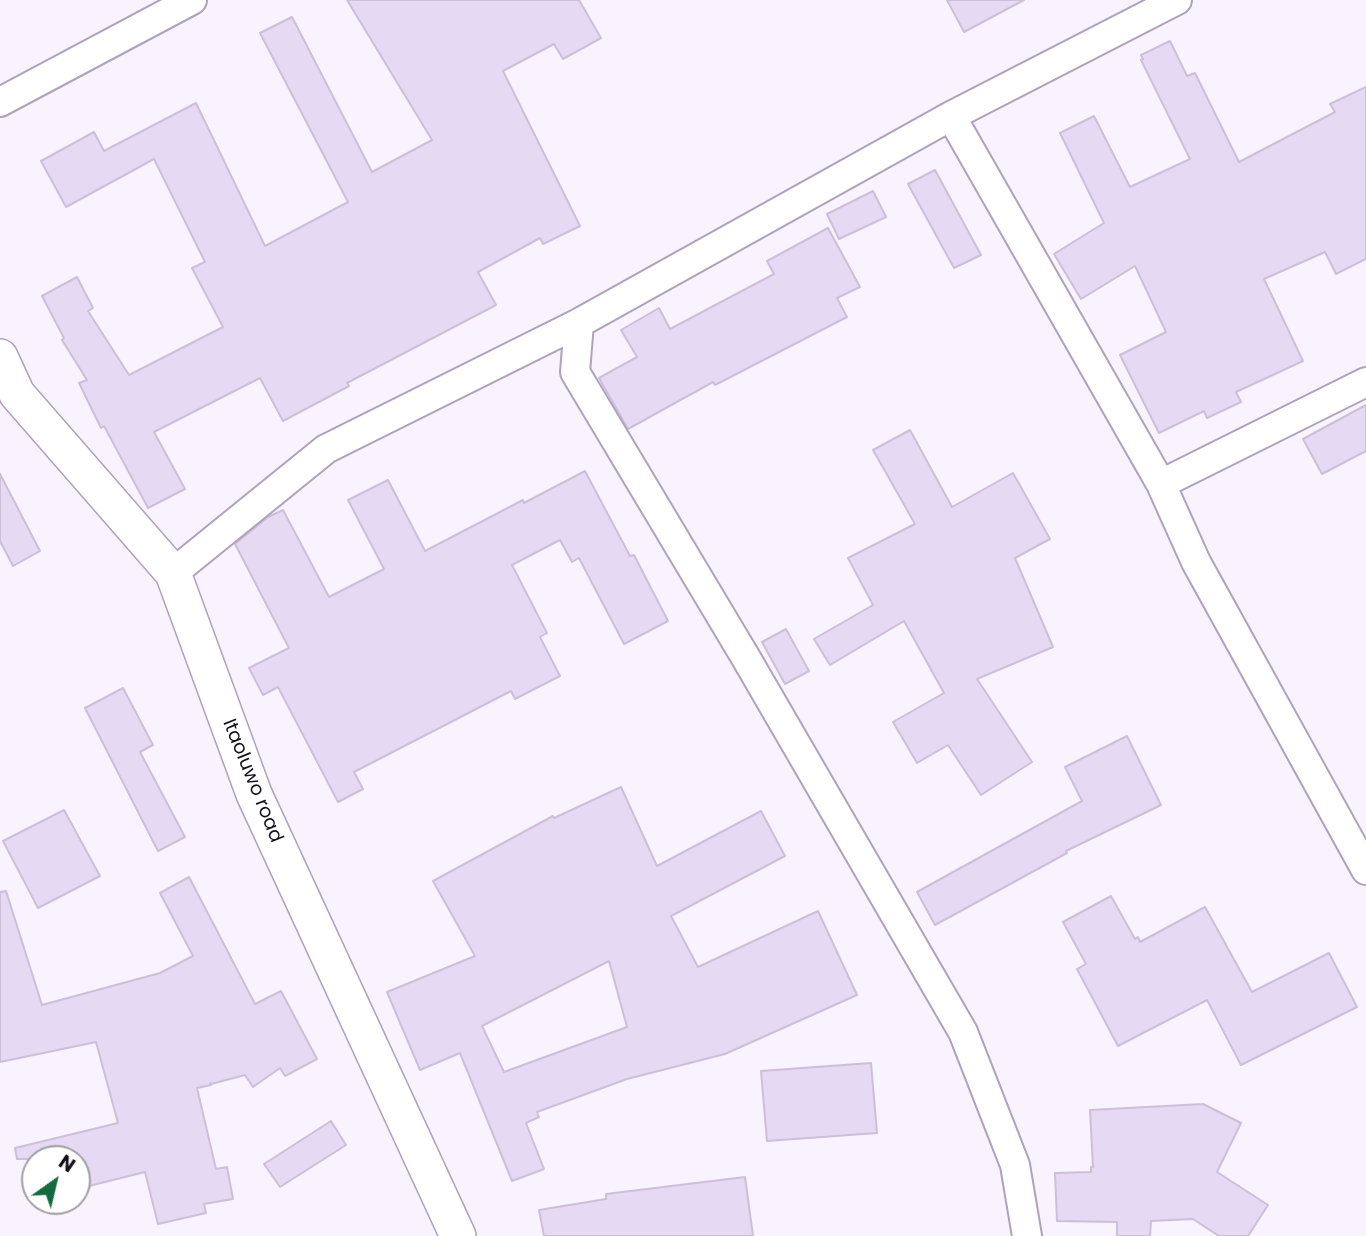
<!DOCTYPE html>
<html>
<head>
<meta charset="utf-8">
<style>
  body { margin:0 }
  #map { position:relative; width:1366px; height:1236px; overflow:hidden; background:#f8f3fe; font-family:Poppins,sans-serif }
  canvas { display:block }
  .north { position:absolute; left:21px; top:1145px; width:70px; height:70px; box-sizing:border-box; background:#fff; border:2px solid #a1a0a3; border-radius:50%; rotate:34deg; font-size:19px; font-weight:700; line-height:28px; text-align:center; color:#15111a }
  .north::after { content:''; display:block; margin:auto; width:24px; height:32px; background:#136c3f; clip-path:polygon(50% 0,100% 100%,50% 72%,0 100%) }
</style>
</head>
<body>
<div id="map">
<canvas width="1366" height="1236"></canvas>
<div class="north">N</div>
</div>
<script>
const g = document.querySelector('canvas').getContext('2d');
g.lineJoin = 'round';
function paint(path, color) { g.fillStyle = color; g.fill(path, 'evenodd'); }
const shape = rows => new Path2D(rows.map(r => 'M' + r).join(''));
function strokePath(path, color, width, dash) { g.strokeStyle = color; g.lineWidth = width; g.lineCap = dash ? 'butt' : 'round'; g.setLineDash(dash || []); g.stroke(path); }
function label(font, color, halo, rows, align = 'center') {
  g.font = font + ' Poppins,sans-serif'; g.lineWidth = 5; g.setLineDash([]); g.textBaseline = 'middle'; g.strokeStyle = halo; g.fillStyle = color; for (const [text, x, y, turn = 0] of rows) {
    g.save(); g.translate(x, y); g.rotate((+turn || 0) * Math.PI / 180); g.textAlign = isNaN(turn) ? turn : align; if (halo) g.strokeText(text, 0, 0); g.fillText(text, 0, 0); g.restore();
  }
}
const building = shape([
  [347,0,579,0,601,38,563,59,554,44,503,71,580,226,543,244,540,238,478,272,496,305,347,383,349,386,283,421,260,378,154,432,185,489,148,508,104,426,101,428,79,383,87,380,62,340,64,338,42,296,77,277,93,308,88,311,129,375,223,327,192,268,205,262,154,159,66,207,41,161,94,132,104,151,196,103,265,246,348,202,260,33,292,17,372,172,432,140,347,0],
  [947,0,1024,0,964,32,947,0],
  [1170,41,1187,76,1195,73,1239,162,1335,112,1330,104,1366,87,1366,259,1336,274,1325,252,1264,279,1303,361,1236,392,1241,402,1207,418,1204,411,1159,433,1120,355,1166,332,1135,266,1081,299,1054,254,1104,223,1060,133,1094,116,1130,187,1190,159,1141,60,1143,59,1141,55,1170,41],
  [935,170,981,255,954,268,908,184,935,170],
  [873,191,886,217,839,239,827,214,873,191],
  [828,228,860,287,837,298,847,317,715,385,713,382,628,429,599,378,637,357,621,330,659,308,670,329,774,274,767,261,828,228],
  [1366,405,1366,451,1322,474,1303,439,1366,405],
  [910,430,952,507,1013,473,1050,539,1015,558,1053,647,977,679,1032,762,981,795,948,745,917,763,893,722,944,693,904,621,830,665,814,639,873,605,848,558,915,524,873,450,910,430],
  [585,471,630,556,634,555,668,621,624,644,579,558,572,562,560,540,512,565,547,633,540,637,560,676,515,699,511,691,354,772,363,789,338,802,278,687,263,695,249,668,289,648,235,544,268,517,283,510,329,597,384,569,348,500,388,480,425,551,523,500,524,503,585,471],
  [0,474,40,551,13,566,0,541,0,474],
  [786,629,809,671,785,684,762,642,786,629],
  [123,688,153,745,140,752,185,837,158,851,85,708,123,688],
  [1127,736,1161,805,1066,851,1067,853,935,925,917,892,1082,801,1065,767,1127,736],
  [621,787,657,866,761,811,785,856,671,916,698,967,818,911,857,995,725,1054,627,1079,537,1112,539,1117,526,1123,544,1169,512,1181,460,1053,420,1070,387,992,475,956,433,881,553,816,554,818,621,787],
  [609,961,627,1027,504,1072,482,1026,609,961],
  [64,810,100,876,38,908,3,841,64,810],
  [189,877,255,1004,281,991,317,1059,285,1076,280,1068,253,1087,245,1075,211,1084,210,1083,211,1085,197,1088,216,1169,227,1167,233,1199,204,1204,206,1213,158,1224,145,1172,77,1189,77,1159,17,1159,15,1148,118,1123,96,1042,0,1062,0,892,6,891,42,1005,160,973,193,956,160,893,189,877],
  [1111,896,1135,939,1138,937,1140,942,1205,907,1252,992,1329,953,1357,1007,1241,1065,1207,1000,1118,1046,1077,969,1086,964,1063,922,1111,896],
  [871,1063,877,1133,767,1141,761,1071,871,1063],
  [1203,1104,1241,1123,1217,1172,1268,1205,1248,1236,1219,1236,1193,1219,1151,1221,1150,1236,1117,1236,1117,1222,1057,1221,1055,1173,1091,1172,1091,1167,1093,1167,1090,1110,1203,1104],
  [331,1121,346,1145,280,1187,264,1164,331,1121],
  [745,1177,753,1236,544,1236,539,1210,606,1199,606,1194,745,1177]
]);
const minor = shape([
  [0,102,192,0],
  [951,116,1161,484,1196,562,1366,870],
  [579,323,575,372,746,658,963,1032,1015,1165,1027,1236],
  [1161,484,1366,382],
  [173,573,326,449,579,323,951,116,1177,0]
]);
const tertiary = shape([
  [0,357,17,394,173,573,254,794,458,1236]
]);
const streetNames = [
  ["Itaoluwo road",252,781,68]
];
paint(building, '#e6d9f3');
strokePath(building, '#cdbfd9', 2);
strokePath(minor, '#afa2bc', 32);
strokePath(tertiary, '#afa2bc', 38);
strokePath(minor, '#fff', 28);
strokePath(tertiary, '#fff', 35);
label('19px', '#15111a', '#fff', streetNames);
</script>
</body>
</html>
